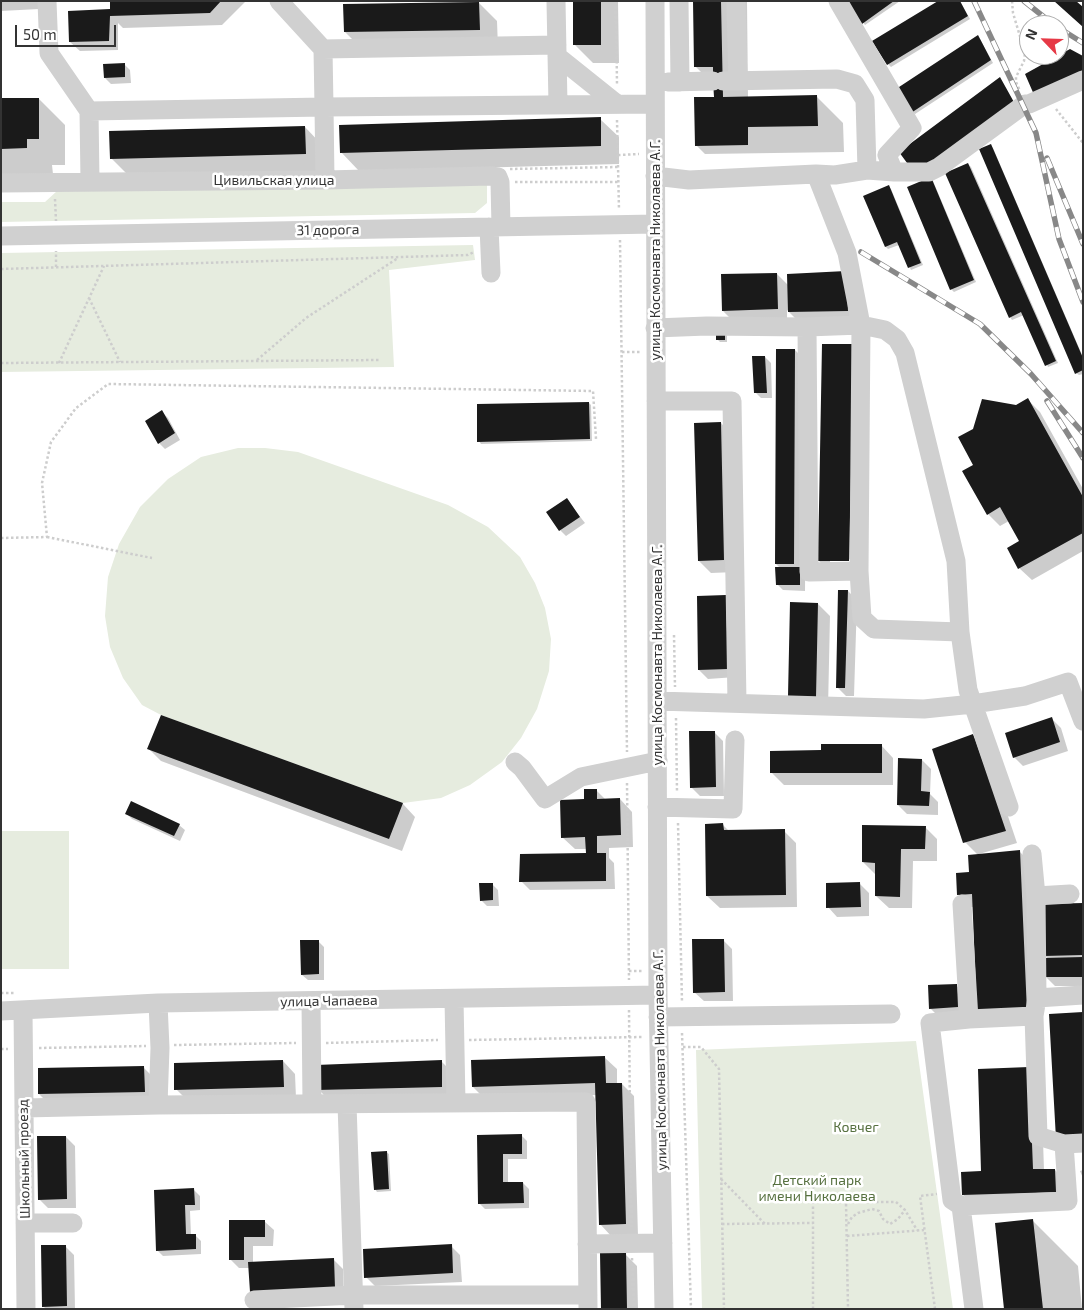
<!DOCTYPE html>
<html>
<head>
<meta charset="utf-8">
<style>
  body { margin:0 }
  #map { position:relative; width:1084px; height:1310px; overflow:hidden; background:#fff; font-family:"Exo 2",sans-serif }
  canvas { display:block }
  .frame { position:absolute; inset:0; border:2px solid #333; pointer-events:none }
  .north { position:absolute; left:1019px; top:15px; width:50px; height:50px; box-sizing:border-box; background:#fff; border:1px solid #adadad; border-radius:50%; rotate:294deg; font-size:14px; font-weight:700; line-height:20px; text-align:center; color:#333 }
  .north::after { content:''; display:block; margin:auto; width:18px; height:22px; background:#e63946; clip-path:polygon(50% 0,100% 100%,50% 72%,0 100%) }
  .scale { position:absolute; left:15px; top:25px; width:101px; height:22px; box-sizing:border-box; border:2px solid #333; border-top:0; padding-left:6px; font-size:15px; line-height:18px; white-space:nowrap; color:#333; -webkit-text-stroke:4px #fff; paint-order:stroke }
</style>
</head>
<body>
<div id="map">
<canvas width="1084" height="1310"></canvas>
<div class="frame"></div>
<div class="north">N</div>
<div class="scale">50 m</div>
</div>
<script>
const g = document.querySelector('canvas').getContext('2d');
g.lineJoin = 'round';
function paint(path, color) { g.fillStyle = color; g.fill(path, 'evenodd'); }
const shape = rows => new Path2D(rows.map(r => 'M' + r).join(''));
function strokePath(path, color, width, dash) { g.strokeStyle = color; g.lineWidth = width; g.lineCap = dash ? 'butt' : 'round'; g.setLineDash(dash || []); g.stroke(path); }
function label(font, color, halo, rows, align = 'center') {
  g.font = font + ' "Exo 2",sans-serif'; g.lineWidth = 5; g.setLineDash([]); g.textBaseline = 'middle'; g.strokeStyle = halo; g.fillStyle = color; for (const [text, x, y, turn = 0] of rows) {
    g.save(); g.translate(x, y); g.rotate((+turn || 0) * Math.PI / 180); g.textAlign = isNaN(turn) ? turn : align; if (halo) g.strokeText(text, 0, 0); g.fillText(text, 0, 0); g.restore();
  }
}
const green = shape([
  [487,184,487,203,475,213,1,222,1,202,45,202,57,191],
  [473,245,475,260,389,270,394,367,1,372,1,253],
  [238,448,265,448,298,452,448,505,488,527,520,557,535,583,545,608,551,639,549,671,537,709,521,738,502,762,470,785,441,798,403,803,161,715,142,705,123,678,110,647,105,616,108,577,119,544,140,507,168,479,201,457],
  [1,831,69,831,69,969,1,969],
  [916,1041,953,1309,702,1309,696,1050]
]);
const shadow = shape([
  [1,1,39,1,39,9,1,11],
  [111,1,246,1,222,25,123,28,118,23,118,50,80,51,70,42,111,12],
  [574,1,618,1,619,63,593,63,575,45],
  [694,1,747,1,748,98,817,97,843,123,844,152,705,154,696,145,715,100,715,86,695,66],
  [848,1,900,1,865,25],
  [960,1,970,19,891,67,888,64,874,41],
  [479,3,497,21,498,48,363,50,345,32],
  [980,39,993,63,915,114,912,112],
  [124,64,130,70,131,83,111,84,105,78],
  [1,99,39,99,65,125,65,165,52,165,53,174,1,175],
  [600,119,619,137,619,164,359,171,341,152],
  [305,127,323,146,324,172,129,176,111,158],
  [990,145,993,148,1083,357,1083,374,1079,375,1076,373],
  [968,164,971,167,1058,363,1048,367,1024,315,1012,320,1010,317],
  [931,178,933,181,976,282,954,292,951,289],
  [889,187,891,189,923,265,911,270,899,245,888,249,886,247],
  [845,272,856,320,798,321,787,310,787,318,732,320,723,311,777,274,788,285],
  [725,333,727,336,727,342,720,342,718,340],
  [853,345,861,572,831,573,819,561],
  [856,559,856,562,830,562,830,560],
  [795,350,807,362,805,591,783,590,777,584,780,568,776,564],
  [765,357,771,363,772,398,761,398,755,392],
  [1028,400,1040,412,1083,489,1083,551,1032,580,1019,568,1021,542,1009,521,1000,526,988,514,1016,406],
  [589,403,591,405,592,441,481,444,479,441],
  [162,412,168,418,180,440,165,449,159,443,146,421],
  [721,423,733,436,736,572,711,573,699,561],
  [567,500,585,523,566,536,560,530],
  [848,591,857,600,854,696,846,696,837,687],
  [698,598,736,677,708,679,699,670],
  [818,604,830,616,828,709,789,696],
  [162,717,403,804,415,817,402,851,161,761,149,749],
  [1052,719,1061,728,1068,751,1023,766,1014,757],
  [714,732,723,741,724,796,700,796,691,787],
  [973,736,985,748,1017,843,979,854,979,855,1019,851,1028,860,1039,1024,990,1026,974,907,970,907,958,894,971,873,978,855,965,842],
  [881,745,893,758,893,785,784,785,772,773],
  [922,760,931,769,930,794,938,802,938,815,907,814,898,805],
  [596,790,606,800,620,799,632,812,633,847,609,848,609,858,614,863,615,889,530,890,521,881,587,854,587,849,575,849,562,837,585,800],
  [127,814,179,825,185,830,180,841,132,819],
  [723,825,730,832,784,831,796,843,797,907,720,908,707,896],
  [925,827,937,839,937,861,913,861,912,908,889,908,876,896,875,874,863,862],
  [492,884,498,890,499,906,487,906,481,900],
  [860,884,869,893,869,916,837,917,828,907],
  [1083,904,1083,986,1055,986,1046,977,1049,959,1045,956],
  [723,940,732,949,733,1001,704,1001,694,992],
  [318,941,324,947,324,980,308,980,302,975],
  [956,985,962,991,963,1013,936,1014,930,1008],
  [604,1057,617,1069,617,1084,622,1084,634,1096,638,1236,612,1237,600,1224,597,1095,485,1099,473,1087],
  [283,1061,295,1074,296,1098,188,1101,176,1089],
  [442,1062,454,1074,454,1098,330,1101,318,1089],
  [144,1068,156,1080,156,1103,51,1106,39,1094],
  [1041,1081,1044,1170,1055,1170,1067,1182,1068,1204,975,1207,963,1195,982,1172],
  [521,1135,527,1141,527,1159,508,1159,508,1183,523,1183,529,1189,529,1208,485,1209,479,1203,478,1136],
  [66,1137,75,1146,76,1208,48,1208,39,1199],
  [386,1152,389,1154,391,1191,377,1192,375,1189],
  [1083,1170,1083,1178,1080,1171],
  [194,1190,200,1196,200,1210,190,1211,191,1235,195,1235,201,1241,201,1254,163,1256,157,1250],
  [230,1221,264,1221,274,1230,273,1246,253,1246,253,1263,334,1260,343,1269,344,1297,250,1268,239,1268,230,1259],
  [1033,1221,1078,1266,1082,1309,1006,1309],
  [65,1246,74,1255,75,1309,46,1309,43,1306],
  [451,1246,460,1255,462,1282,375,1286,366,1277],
  [625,1254,637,1266,638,1309,602,1309]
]);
const building = shape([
  [110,1,221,1,210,13,110,16,109,41,69,42,68,11,110,9],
  [573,1,601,1,601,45,573,45],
  [693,1,721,1,723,97,817,95,818,126,748,127,748,145,695,146,694,97,714,97,713,81,713,67,694,67],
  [846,1,894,1,862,24],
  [938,1,960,1,968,16,887,65,872,41],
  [1054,1,1076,1,1083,7,1083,27],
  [479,2,480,30,344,32,343,4],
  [978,35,991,60,911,113,896,89],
  [1070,49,1083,56,1083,70,1035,97,1025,74],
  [125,63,125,77,104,78,103,64],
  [1000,77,1015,104,932,165,910,167,899,152],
  [1,98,39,98,39,139,27,139,27,148,1,149],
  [601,117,601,146,340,153,339,125],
  [305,126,306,154,110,159,109,131],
  [991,144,1083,358,1083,370,1075,374,979,149],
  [968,163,1056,361,1045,366,1021,312,1009,318,945,173],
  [931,177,974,280,950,290,907,187],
  [889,185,921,263,908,268,897,242,885,247,863,196],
  [846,271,848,311,788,312,787,274],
  [777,273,778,309,722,311,721,274],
  [716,332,725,332,725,340,716,340],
  [822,344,854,344,849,561,818,561],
  [776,349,795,349,794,564,775,564],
  [752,356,765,356,767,393,754,393],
  [1028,398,1083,497,1083,533,1018,569,1007,548,1019,541,1000,507,987,515,962,471,973,465,958,437,973,429,982,399,1016,405],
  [589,402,590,439,477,442,477,404],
  [162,410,175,433,158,444,145,421],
  [721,422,724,560,698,561,694,423],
  [567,498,580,517,559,531,546,512],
  [775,567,800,567,800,585,776,585],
  [838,590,848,590,845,688,836,688],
  [726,595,728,669,698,670,697,596],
  [790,602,818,603,816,697,788,696],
  [161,715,403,803,389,839,147,749],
  [1052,717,1060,742,1013,758,1005,733],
  [689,731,715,731,716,787,690,788],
  [973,734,1006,831,963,843,932,749],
  [821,744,882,744,882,773,770,773,770,751,821,750],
  [898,758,922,759,921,791,930,792,929,806,897,805],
  [584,789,597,789,597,799,620,798,621,835,597,836,597,853,606,853,606,881,519,882,520,854,586,853,585,837,561,838,560,800,584,799],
  [131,801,180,824,174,836,125,814],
  [723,823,724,830,785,829,786,895,706,896,705,824],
  [862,825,926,826,925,849,901,849,900,897,875,896,875,863,862,862],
  [1020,850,1027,1012,977,1014,972,894,957,895,956,873,969,872,968,855],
  [860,882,861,907,826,908,826,883],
  [479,883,493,883,493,900,480,901],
  [1083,903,1083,955,1044,956,1044,904],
  [692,939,724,939,725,992,693,993],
  [300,940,319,940,319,974,301,975],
  [1083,957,1083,977,1045,977,1044,958],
  [957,984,958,1007,929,1009,928,985],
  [1083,1012,1083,1137,1056,1139,1049,1014],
  [605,1056,606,1083,622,1083,626,1224,599,1225,595,1083,472,1087,471,1060],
  [283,1060,284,1087,174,1090,174,1063],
  [442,1060,442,1087,317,1090,316,1065],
  [144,1066,145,1092,38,1094,38,1068],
  [1029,1067,1033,1169,1055,1169,1056,1192,962,1195,961,1172,981,1171,978,1069],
  [522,1134,522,1154,503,1154,503,1182,523,1182,524,1203,478,1204,477,1135],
  [37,1136,66,1136,67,1199,38,1200],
  [387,1151,389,1189,374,1190,371,1152],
  [194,1188,195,1205,185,1205,186,1234,196,1234,196,1249,156,1251,154,1190],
  [1033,1219,1043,1309,1004,1309,995,1223],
  [229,1220,265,1220,265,1237,244,1237,244,1260,229,1260],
  [452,1244,453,1273,364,1278,363,1249],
  [41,1245,66,1245,67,1306,42,1307],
  [626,1252,627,1309,601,1309,600,1253],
  [334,1258,335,1288,250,1292,248,1262]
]);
const path = shape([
  [616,1,617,85],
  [1012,1,1013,13,1025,53,1024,61,1016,77,1016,82,1020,91],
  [1056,109,1083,143],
  [617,120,619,210],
  [618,155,639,154],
  [510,169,619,167],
  [515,182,618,182],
  [55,199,56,221],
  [620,240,627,752],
  [56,267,56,251],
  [1,269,468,255,474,252],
  [89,298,120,362],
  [622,352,640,352],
  [257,360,306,318,398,258],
  [1,363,380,360],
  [59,363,104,266],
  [47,537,152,558],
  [1,538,47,537,42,483,51,442,76,408,108,384,593,391,596,439],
  [674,635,675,687],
  [676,718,677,792],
  [627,783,629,980],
  [678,823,682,1002],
  [629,971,642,971],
  [1,993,15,993],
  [629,1010,631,1227],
  [682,1033,691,1309],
  [469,1040,643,1037],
  [326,1043,438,1040],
  [174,1045,296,1043],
  [683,1047,701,1047,719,1069,724,1309],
  [39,1048,146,1046],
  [1,1049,8,1049],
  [721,1179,765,1224],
  [813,1202,846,1202,848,1309],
  [846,1202,896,1202,905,1210,917,1230],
  [722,1224,813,1223],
  [848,1224,852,1217,858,1213,872,1209,879,1211,883,1219,890,1224,898,1219,905,1210],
  [847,1236,924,1230],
  [632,1258,634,1309],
  [813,1309,813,1184],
  [935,1309,920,1196,937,1194]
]);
const minor = shape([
  [47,1,49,53,89,111],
  [279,1,323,49],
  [556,1,558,105],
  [655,1,658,995,664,1309],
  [679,1,680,82],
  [736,1,738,81],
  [838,1,912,128,887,155,894,172],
  [557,45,323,49,324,107,655,104],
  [557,56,617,104],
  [723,81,837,79,855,84,865,100,867,170],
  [668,82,713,81],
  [816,174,847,253,861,325,859,571],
  [655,176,689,180,816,174,835,175,867,170,894,172,929,172,939,167,1025,104,1029,104,1083,80],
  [90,181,89,111,324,107,325,180],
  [1,183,325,180,491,176,498,177,500,182,501,227],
  [489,227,491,273],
  [1,236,655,224],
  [807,327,809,572,859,571,862,618,874,629,960,632],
  [655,328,707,326,807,327,861,325,885,330,897,339,905,353,956,561,960,632,968,690,1009,807],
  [656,401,732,401,737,703],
  [657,701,924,709,973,704,1025,696,1068,682,1083,721],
  [515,762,522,768,545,799,581,777,658,761],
  [657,807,733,809,735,740],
  [1032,854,1036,896,1037,998,1034,1016,1038,1136,1064,1144,1083,1143],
  [1036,896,1070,894],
  [962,904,969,1019],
  [1037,998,1083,995],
  [454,999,456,1103],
  [311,1001,312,1104],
  [23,1010,26,1309],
  [1,1011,158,1003,658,995],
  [1034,1016,969,1019,930,1023,952,1200,961,1206,1068,1201,1064,1144],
  [658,1017,891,1014],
  [347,1104,354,1309],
  [158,1105,160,1048,158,1003],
  [24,1108,158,1105,586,1102,588,1309],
  [961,1206,974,1309],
  [25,1223,73,1223],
  [587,1244,663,1243],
  [254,1300,354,1295,588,1295]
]);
const rail = shape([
  [974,1,1036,133,1059,239,1083,302],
  [1024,1,1054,25],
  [1059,28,1083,43],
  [1047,158,1083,244],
  [861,252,980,324,1031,374,1083,433],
  [1047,401,1083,458]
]);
const streetNames = [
  ["Цивильская улица",274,180],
  ["31 дорога",328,230,-1],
  ["улица Космонавта Николаева А.Г.",655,250,-90],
  ["улица Космонавта Николаева А.Г.",657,655,-90],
  ["улица Чапаева",329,1001,-1],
  ["улица Космонавта Николаева А.Г.",660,1060,-91],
  ["Школьный проезд",24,1159,-91]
];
const parkNames = [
  ["Ковчег",856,1127],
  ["Детский парк",817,1180],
  ["имени Николаева",817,1196]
];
paint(green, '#e6ecdf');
paint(shadow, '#0003');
paint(building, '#1a1a1a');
strokePath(path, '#cdcdcd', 2.5, [2.5, 2.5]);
strokePath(minor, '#d0d0d0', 19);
strokePath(rail, '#888', 5.5);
strokePath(rail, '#fff', 4, [11]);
label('14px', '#333', '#fff', streetNames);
label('14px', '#56703f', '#fff', parkNames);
</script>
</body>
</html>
